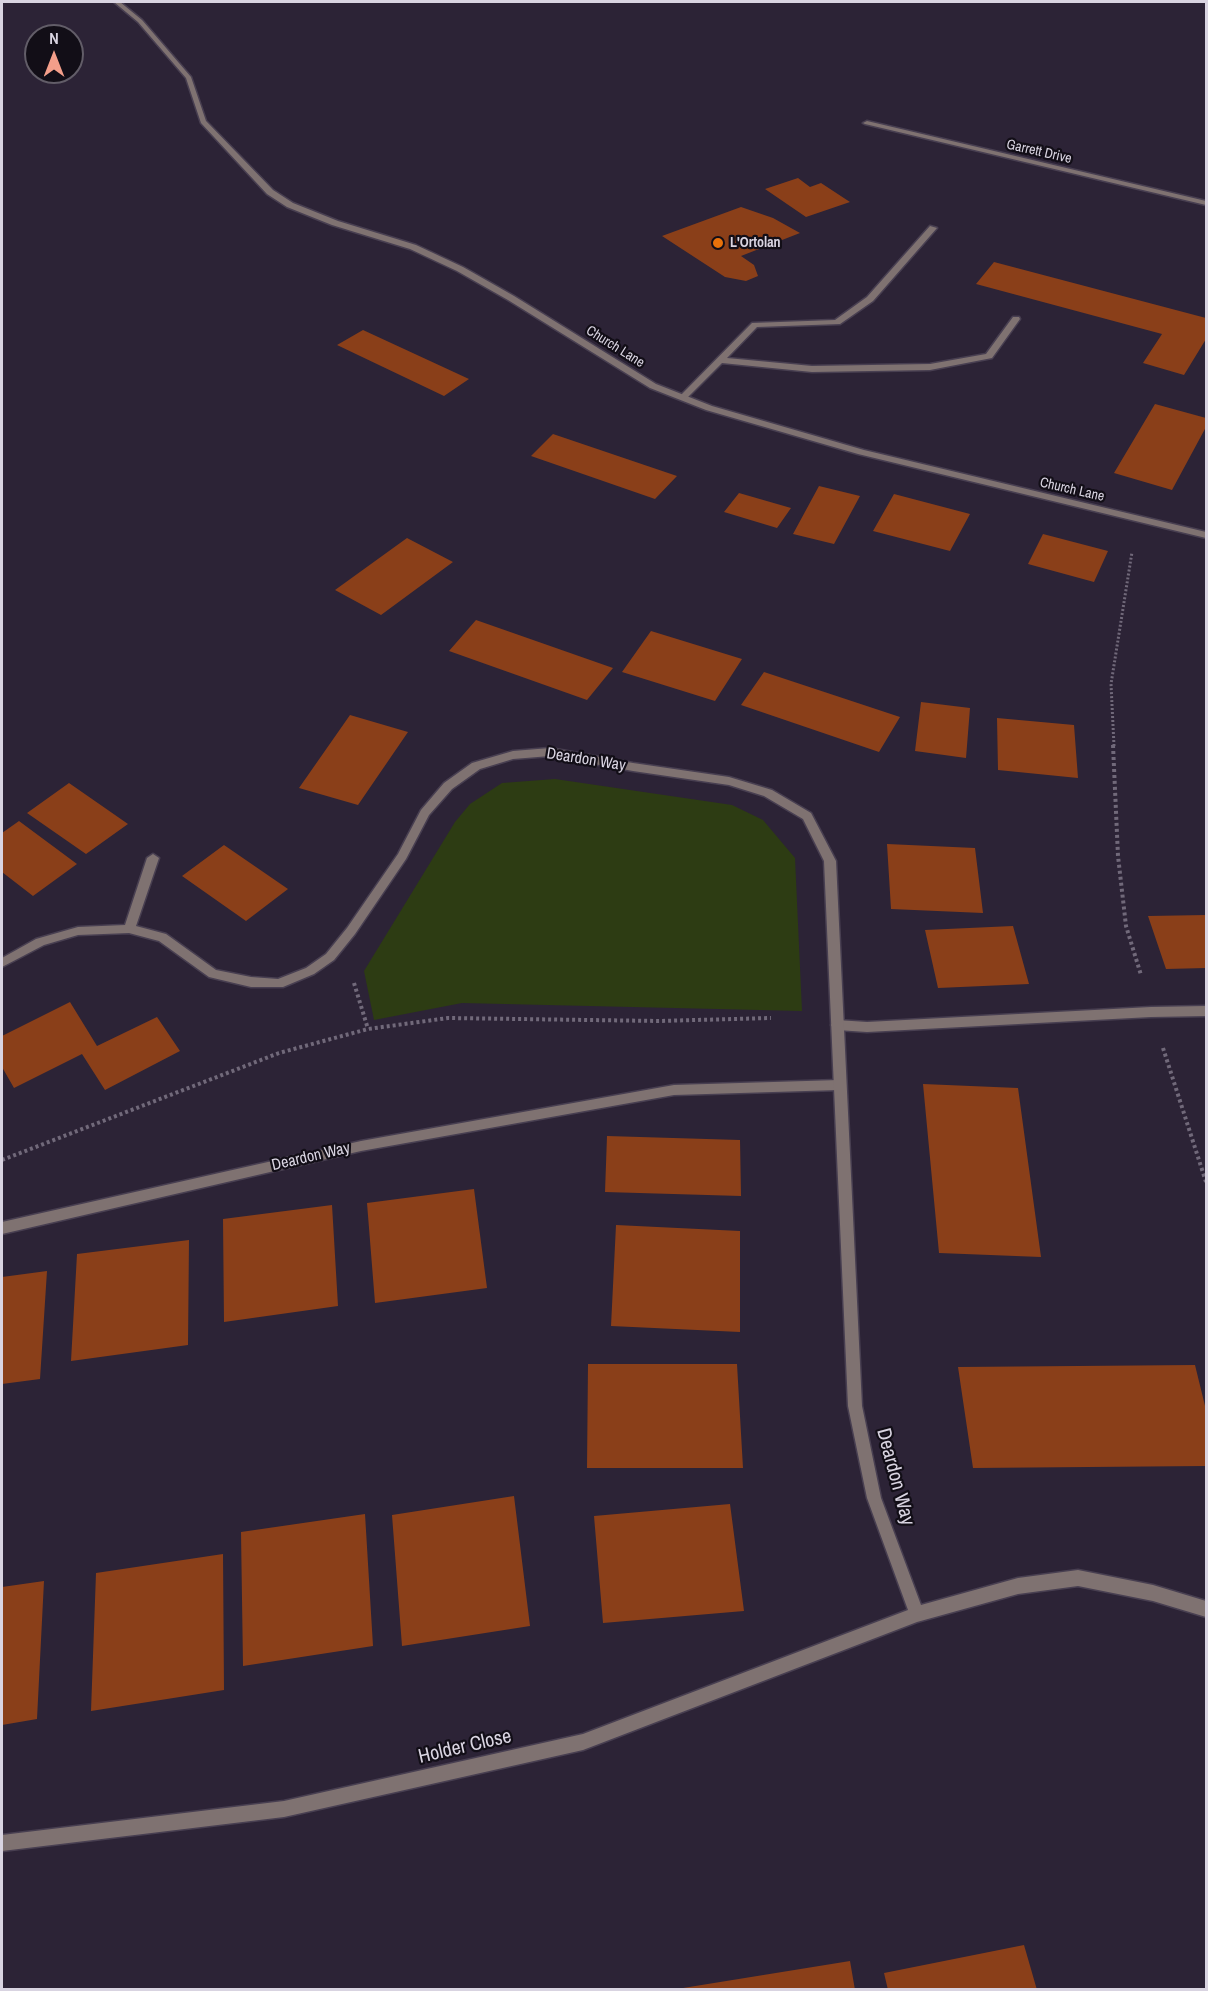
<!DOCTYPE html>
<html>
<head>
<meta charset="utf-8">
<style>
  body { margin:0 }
  #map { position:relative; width:1208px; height:1991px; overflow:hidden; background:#2c2336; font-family:"Archivo Narrow",sans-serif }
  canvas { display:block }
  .frame { position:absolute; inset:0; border:3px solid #d9d4e1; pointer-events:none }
  .north { position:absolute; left:24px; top:24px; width:60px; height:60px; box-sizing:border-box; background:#120e17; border:2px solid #625d68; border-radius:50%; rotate:0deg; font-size:16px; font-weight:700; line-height:24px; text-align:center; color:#d9d4e1 }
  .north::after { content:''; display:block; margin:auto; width:21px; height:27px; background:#f49e8a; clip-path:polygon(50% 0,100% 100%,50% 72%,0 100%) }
</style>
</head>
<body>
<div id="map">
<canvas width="1208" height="1991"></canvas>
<div class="frame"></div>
<div class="north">N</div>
</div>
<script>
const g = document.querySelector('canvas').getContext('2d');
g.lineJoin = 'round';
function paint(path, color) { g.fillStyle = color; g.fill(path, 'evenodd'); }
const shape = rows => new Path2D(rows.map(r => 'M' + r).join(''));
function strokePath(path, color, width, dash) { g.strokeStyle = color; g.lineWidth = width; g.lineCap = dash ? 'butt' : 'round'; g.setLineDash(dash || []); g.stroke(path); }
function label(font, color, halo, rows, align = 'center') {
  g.font = font + ' "Archivo Narrow",sans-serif'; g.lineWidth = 4.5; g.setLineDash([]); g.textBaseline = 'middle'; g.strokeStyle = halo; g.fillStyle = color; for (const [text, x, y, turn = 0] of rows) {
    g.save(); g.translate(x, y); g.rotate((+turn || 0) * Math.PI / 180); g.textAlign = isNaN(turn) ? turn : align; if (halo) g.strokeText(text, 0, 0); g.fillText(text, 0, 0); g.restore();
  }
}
const green = shape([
  [555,779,732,805,763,820,795,858,802,1011,462,1003,374,1020,364,971,455,822,470,804,502,783]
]);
const building = shape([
  [798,178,810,187,821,183,850,202,806,217,765,189],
  [741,207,773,218,800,233,741,256,754,265,758,276,746,281,725,277,662,236],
  [994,262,1206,318,1206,339,1184,375,1143,363,1162,334,976,284],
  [363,330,469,379,444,396,337,345],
  [1155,404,1206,418,1206,427,1172,490,1114,473],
  [553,434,677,476,655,499,531,456],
  [819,486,860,496,834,544,793,534],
  [739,493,791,508,777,528,724,512],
  [894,494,970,514,950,551,873,531],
  [1043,534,1108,551,1094,582,1028,564],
  [407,538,453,562,381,615,335,590],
  [476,620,613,668,587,700,449,651],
  [651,631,742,659,715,701,622,672],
  [764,672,900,717,879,752,741,705],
  [921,702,970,708,966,758,915,751],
  [350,715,408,732,358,805,299,788],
  [997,718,1074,725,1078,778,998,770],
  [69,783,128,824,86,854,27,813],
  [19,821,77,864,33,896,2,872,2,833],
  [887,844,975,848,983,913,891,909],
  [224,845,288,889,246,921,182,876],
  [1206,915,1206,968,1166,969,1148,916],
  [1013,926,1029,984,938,988,925,930],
  [70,1002,97,1046,157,1017,180,1051,105,1090,82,1054,14,1088,2,1067,2,1036],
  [923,1084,1018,1088,1041,1257,939,1253],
  [607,1136,740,1140,741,1196,605,1192],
  [474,1189,487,1288,375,1303,367,1203],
  [332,1205,338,1306,224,1322,223,1219],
  [616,1225,740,1231,740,1332,611,1326],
  [189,1240,188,1345,71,1361,77,1254],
  [47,1271,40,1379,2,1384,2,1277],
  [588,1364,737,1364,743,1468,587,1468],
  [1195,1365,1206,1410,1206,1466,973,1468,958,1367],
  [514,1496,530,1626,402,1646,392,1515],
  [730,1504,744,1611,603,1623,594,1516],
  [365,1514,373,1646,243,1666,241,1532],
  [223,1554,224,1690,91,1711,96,1573],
  [44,1581,37,1719,2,1725,2,1587],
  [1024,1945,1037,1990,888,1990,884,1973],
  [850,1961,855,1990,684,1990,683,1988]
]);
const pathFar1 = shape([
  [1114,746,1111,684,1132,552]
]);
const path = shape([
  [1113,745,1118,856,1126,926,1141,975],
  [354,983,368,1029],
  [1163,1048,1206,1182],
  [2,1160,279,1053,368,1029,448,1018,659,1021,771,1018]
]);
const service = shape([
  [930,226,937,228,873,301,840,324,757,327,727,358,812,366,930,364,986,354,1013,317,1019,317,1020,319,992,358,930,370,812,372,722,363,686,399,679,397,752,323,835,320,867,297,930,226],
  [839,1080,843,1081,845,1085,843,1089,839,1090,674,1095,361,1151,2,1234,2,1222,361,1141,674,1085,839,1080]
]);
const pedestrian = shape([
  [1206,1006,1206,1016,1151,1017,867,1032,837,1030,833,1028,831,1025,833,1022,837,1020,867,1022,1151,1007,1206,1006]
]);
const minor = shape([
  [114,2,120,2,142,20,191,77,206,121,273,190,293,203,338,221,416,245,463,267,514,296,656,384,712,406,864,450,1206,532,1206,538,858,454,706,410,650,388,508,300,457,271,410,249,332,225,287,207,267,194,201,123,186,78,138,22,114,2],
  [867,121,1206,201,1206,205,865,124,863,123,867,121],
  [550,748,633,763,729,777,772,790,811,813,836,861,862,1406,881,1498,921,1605,1018,1578,1078,1570,1153,1585,1206,1601,1206,1617,1153,1601,1078,1586,1018,1594,917,1622,583,1750,284,1817,2,1851,2,1835,284,1801,583,1734,908,1610,867,1498,848,1406,824,861,803,819,764,796,729,785,633,771,550,756,513,759,480,769,452,789,429,815,406,859,355,934,334,960,314,974,283,987,251,987,209,977,159,941,129,933,78,935,44,945,2,967,2,958,36,939,78,927,125,925,147,858,153,854,159,858,136,926,166,934,216,970,251,977,278,979,306,968,326,954,347,928,398,854,421,810,444,783,472,763,513,751,550,748]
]);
const markers = [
  [718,243,6,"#e8710a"]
];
const farStreetnames = [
  ["Garrett Drive",1039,152,13],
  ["Church Lane",615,347,32],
  ["Church Lane",1072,490,13]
];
const farPoinames = [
  ["L'Ortolan",730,243]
];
const streetNames = [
  ["Deardon Way",586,760,9],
  ["Deardon Way",311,1157,-13]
];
const nearStreetnames = [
  ["Deardon Way",895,1477,75],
  ["Holder Close",465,1747,-13]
];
paint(green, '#2d3c13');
paint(building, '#8a3f19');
strokePath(service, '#483f51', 3);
strokePath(pedestrian, '#483f51', 3);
strokePath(minor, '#483f51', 3);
strokePath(pathFar1, '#71697a', 3, [2, 2]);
strokePath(path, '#71697a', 4, [3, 3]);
paint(service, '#7f7271');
paint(pedestrian, '#7f7271');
paint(minor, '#7f7271');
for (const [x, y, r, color] of markers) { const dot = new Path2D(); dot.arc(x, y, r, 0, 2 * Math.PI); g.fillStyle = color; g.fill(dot); strokePath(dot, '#120e17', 2); }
label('14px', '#d9d4e1', '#120e17', farStreetnames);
label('bold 14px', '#d9d4e1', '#120e17', farPoinames, 'left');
label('16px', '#d9d4e1', '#120e17', streetNames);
label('20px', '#d9d4e1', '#120e17', nearStreetnames);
</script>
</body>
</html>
